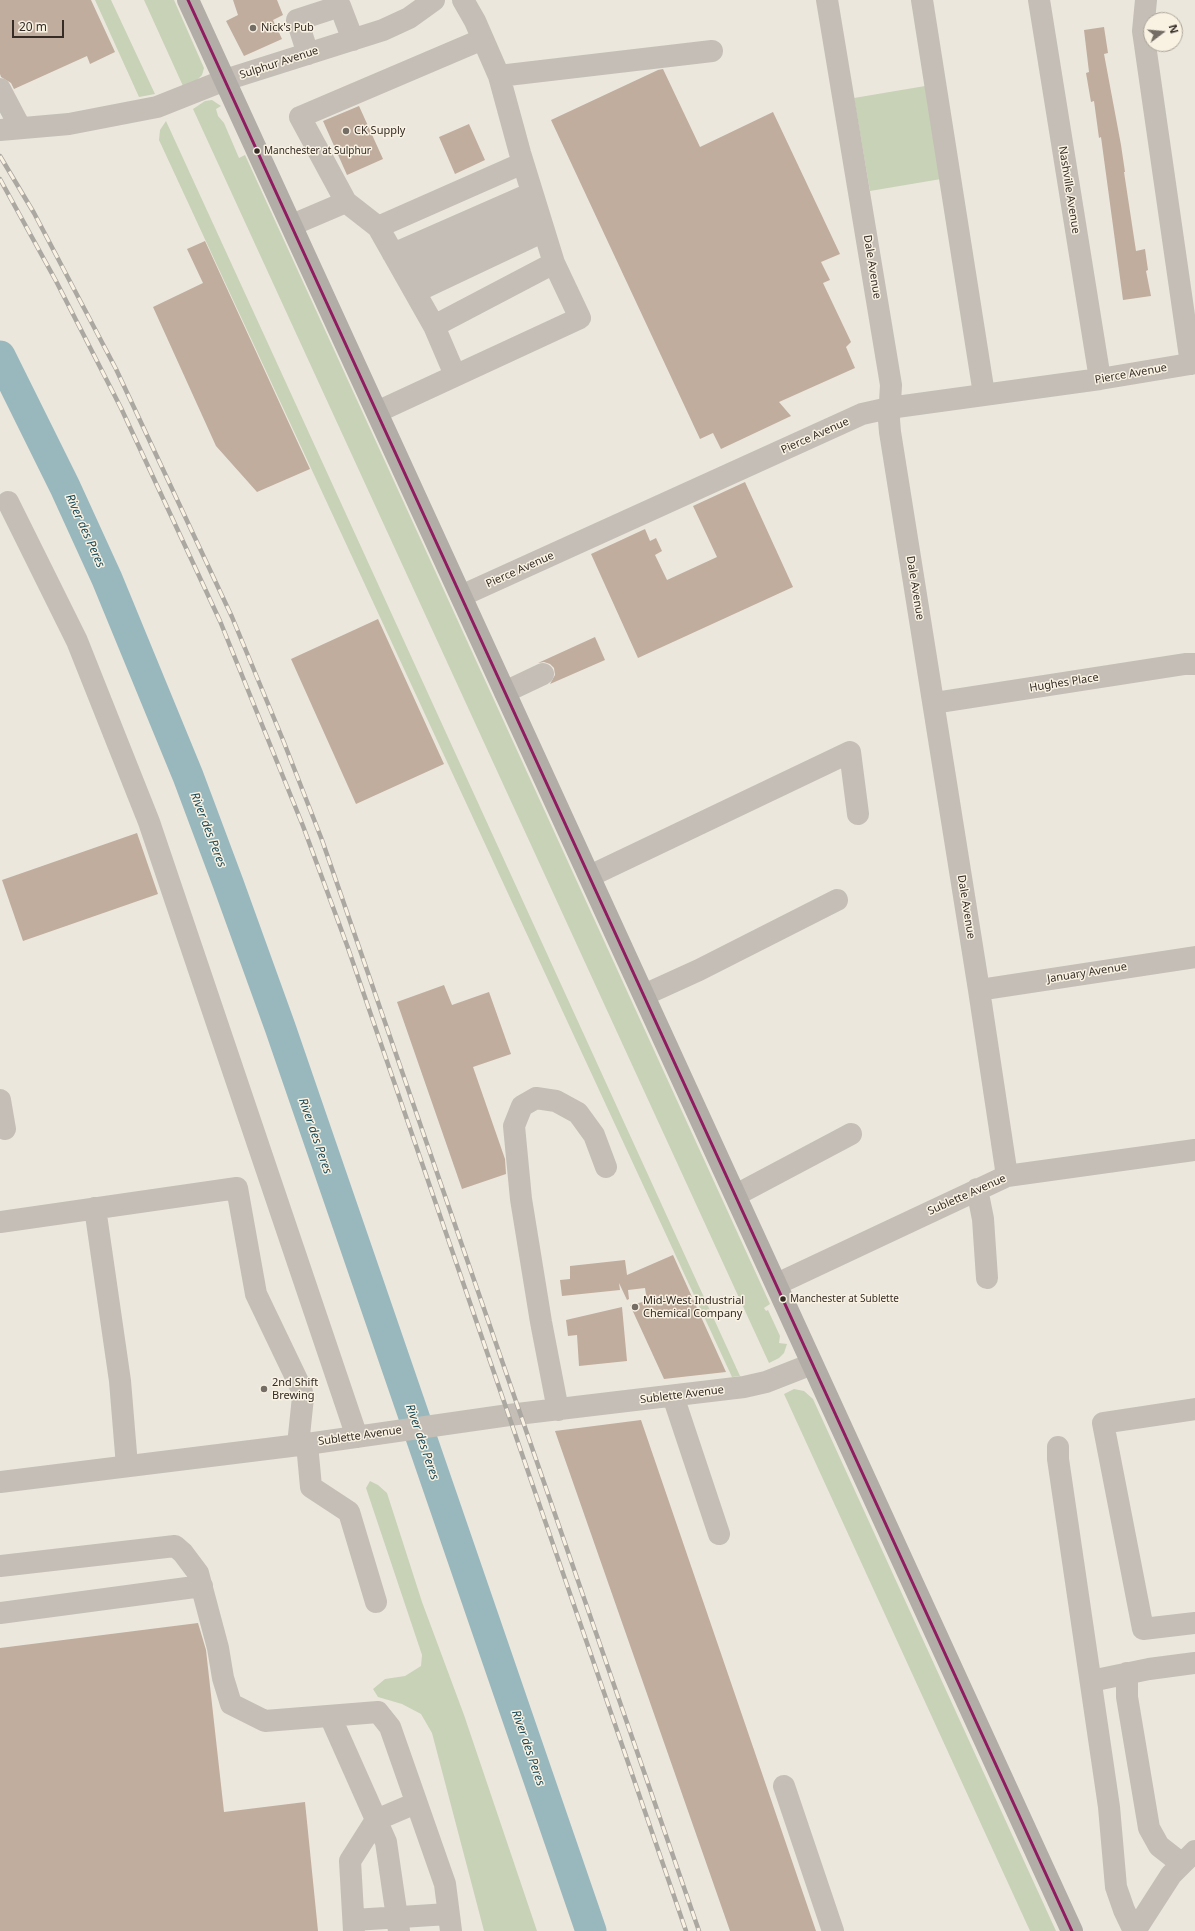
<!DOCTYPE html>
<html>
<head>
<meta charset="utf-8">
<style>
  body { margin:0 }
  #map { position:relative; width:1195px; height:1931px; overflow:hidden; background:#ebe7dd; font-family:"Noto Sans",sans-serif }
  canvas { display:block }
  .north { position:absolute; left:1143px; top:12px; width:40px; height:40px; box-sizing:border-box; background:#f9f2e3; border:1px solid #aaa397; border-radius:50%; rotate:74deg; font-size:11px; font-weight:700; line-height:16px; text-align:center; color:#342c25 }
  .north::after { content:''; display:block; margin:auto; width:14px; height:18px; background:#746d65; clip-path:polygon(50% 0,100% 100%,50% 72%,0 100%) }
  .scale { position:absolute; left:12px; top:20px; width:52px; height:18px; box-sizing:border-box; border:2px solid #342c25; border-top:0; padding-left:5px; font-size:12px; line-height:14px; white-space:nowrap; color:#342c25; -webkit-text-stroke:3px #f9f2e3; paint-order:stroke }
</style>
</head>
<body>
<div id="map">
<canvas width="1195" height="1931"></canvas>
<div class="north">N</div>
<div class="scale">20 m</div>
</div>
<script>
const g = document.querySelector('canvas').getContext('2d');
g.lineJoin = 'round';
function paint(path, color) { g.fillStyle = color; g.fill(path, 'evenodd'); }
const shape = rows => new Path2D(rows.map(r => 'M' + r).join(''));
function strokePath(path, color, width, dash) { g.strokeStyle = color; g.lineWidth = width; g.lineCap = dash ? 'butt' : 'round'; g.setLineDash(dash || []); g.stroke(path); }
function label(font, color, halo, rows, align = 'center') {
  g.font = font + ' "Noto Sans",sans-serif'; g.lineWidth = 3; g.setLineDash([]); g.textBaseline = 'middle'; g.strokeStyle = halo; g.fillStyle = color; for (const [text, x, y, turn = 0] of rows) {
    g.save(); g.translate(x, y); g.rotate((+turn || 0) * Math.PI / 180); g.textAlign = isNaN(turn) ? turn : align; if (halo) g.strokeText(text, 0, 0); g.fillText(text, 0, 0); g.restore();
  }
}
const green = shape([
  [95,0,111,0,155,94,139,97],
  [144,0,174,0,204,68,202,75,197,80,183,86],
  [931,85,947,178,870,191,854,98],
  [212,100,221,106,216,109,218,116,224,123,239,158,245,155,770,1304,764,1308,766,1311,768,1310,780,1336,779,1343,787,1344,784,1353,779,1358,769,1363,193,109,205,101],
  [166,121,298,409,740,1376,732,1377,159,140,160,130],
  [794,1389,804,1391,813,1399,1056,1931,1030,1931,784,1394],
  [370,1481,378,1485,387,1493,422,1602,464,1715,537,1931,484,1931,432,1733,421,1714,402,1704,378,1697,373,1689,385,1679,405,1676,421,1666,422,1655,366,1488]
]);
const river = shape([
  [0,356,65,487,107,579,188,776,228,883,280,1027,591,1931]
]);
const building = shape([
  [0,0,91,0,115,52,90,64,87,56,14,89,11,83,1,77,0,74],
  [233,0,277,0,283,15,273,20,282,39,244,56,226,21,238,15],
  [1104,27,1108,53,1104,54,1121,145,1125,172,1124,172,1136,251,1145,249,1148,270,1146,271,1151,296,1123,300,1101,137,1099,138,1094,101,1091,102,1086,73,1089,72,1084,30],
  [663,69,700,147,773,112,840,254,821,262,830,280,823,283,851,342,846,347,855,368,779,402,791,416,721,449,713,433,700,439,551,120,658,70],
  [359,106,383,159,347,175,323,121],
  [469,124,485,160,455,174,439,137],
  [205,241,310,469,257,492,216,446,153,307,203,283,187,249],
  [745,482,793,587,638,658,591,554,645,529,650,541,656,538,662,551,655,555,667,580,717,557,693,506],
  [378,619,444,764,356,804,291,659],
  [595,637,605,660,550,684,555,675,554,668,550,664,544,662,538,663],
  [137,833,158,894,23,941,2,880],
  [444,985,452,1005,489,992,511,1054,473,1067,505,1159,506,1174,462,1189,397,1002],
  [673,1255,726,1372,664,1379,630,1305,647,1301,645,1288,628,1290,629,1299,627,1300,619,1283,620,1290,562,1296,560,1280,570,1279,570,1266,625,1260,627,1275],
  [622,1307,627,1361,579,1366,577,1335,568,1336,566,1320],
  [641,1420,816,1931,730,1931,555,1431],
  [198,1623,206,1650,224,1812,305,1802,318,1931,0,1931,0,1648]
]);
const minor = shape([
  [463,0,475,21,499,76,712,51],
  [827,0,891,385,889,420,890,432,979,990,1007,1176],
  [922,0,984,394],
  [1039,0,1100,379],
  [1146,0,1143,31,1191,364],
  [308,54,297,20,340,6,353,40],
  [499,76,520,153,554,263],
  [0,89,20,127],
  [0,130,69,124,157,107,225,80,383,30,409,18,434,0],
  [346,202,378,227,434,326,455,375],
  [292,225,346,202,300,117,483,39],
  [378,227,523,163],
  [393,254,532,193],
  [404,273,538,211],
  [415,292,544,231],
  [377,412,580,318,554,263,434,326],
  [8,502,77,641,149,822,357,1437],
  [461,596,862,414,889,408,1100,379,1195,363],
  [505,692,543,674],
  [934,703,1185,664,1195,664],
  [590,876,850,752,858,814],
  [979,990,1195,957],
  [644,995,699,970,837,900],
  [0,1100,5,1129],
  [977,1189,983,1219,987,1278],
  [736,1195,851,1134],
  [95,1208,120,1381,127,1466],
  [0,1222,237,1188,256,1294,301,1388,303,1397,298,1445],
  [777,1284,1007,1176,1195,1150],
  [673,1396,719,1534],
  [1195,1409,1103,1423,1143,1629,1195,1623],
  [558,1410,541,1322,521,1199,514,1126,522,1106,536,1098,556,1101,578,1113,594,1135,606,1167],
  [307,1444,311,1487,349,1512,376,1602],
  [1058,1447,1058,1459,1109,1807,1116,1887,1124,1910,1134,1931],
  [0,1482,307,1444,509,1415,744,1387,766,1382,812,1364],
  [0,1566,175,1546,183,1553,198,1573,218,1648,223,1678,231,1704,265,1721,378,1712,390,1727,445,1884,451,1931],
  [0,1613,202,1586],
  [1127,1673,1127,1697,1149,1828,1159,1846,1182,1864],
  [1091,1681,1149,1669,1195,1663],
  [330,1716,386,1842,399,1931],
  [784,1786,833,1931],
  [354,1920,448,1914],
  [354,1931,350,1861,376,1820,416,1803],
  [1135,1931,1171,1875,1195,1851]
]);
const major = shape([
  [188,0,1072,1931]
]);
const rail = shape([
  [0,156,34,213,116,369,232,617,283,740,322,840,699,1931],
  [0,179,56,281,121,408,220,621,303,826,348,948,686,1931]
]);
const bus1 = shape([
  [188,0,1072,1931]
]);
const markers = [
  [253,28,4,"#746d65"],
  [346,131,4,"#746d65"],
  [257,151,3.5,"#342c25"],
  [783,1299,3.5,"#342c25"],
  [635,1307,4,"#746d65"],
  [264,1389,4,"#746d65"]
];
const busNames = [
  ["Manchester at Sulphur",264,151],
  ["Manchester at Sublette",790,1299]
];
const poiNames = [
  ["Nick's Pub",261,28],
  ["CK Supply",354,131],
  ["Mid-West Industrial",643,1301],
  ["Chemical Company",643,1314],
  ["2nd Shift",272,1383],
  ["Brewing",272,1396]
];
const streetNames = [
  ["Sulphur Avenue",279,63,-18],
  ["Nashville Avenue",1069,190,81],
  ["Dale Avenue",872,267,81],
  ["Pierce Avenue",1131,374,-10],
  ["Pierce Avenue",815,436,-24],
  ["Pierce Avenue",520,570,-24],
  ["Dale Avenue",915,588,81],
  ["Hughes Place",1064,683,-9],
  ["Dale Avenue",966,907,81],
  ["January Avenue",1087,973,-9],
  ["Sublette Avenue",967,1195,-24],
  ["Sublette Avenue",682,1395,-7],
  ["Sublette Avenue",360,1436,-8]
];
const waterNames = [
  ["River des Peres",85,531,66],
  ["River des Peres",208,830,69],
  ["River des Peres",315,1136,71],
  ["River des Peres",422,1442,71],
  ["River des Peres",528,1748,71]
];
paint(green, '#c8d2b6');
strokePath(river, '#99b8bd', 31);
paint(building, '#c0ad9e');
strokePath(minor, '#c4beb6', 22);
strokePath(major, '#b2ada6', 22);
strokePath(rail, '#aba7a1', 4.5);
strokePath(rail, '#f9f2e3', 3, [9]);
strokePath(bus1, '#901b61', 3);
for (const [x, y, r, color] of markers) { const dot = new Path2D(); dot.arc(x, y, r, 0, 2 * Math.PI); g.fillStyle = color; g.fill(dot); strokePath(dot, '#f9f2e3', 1.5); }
label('10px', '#342c25', '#f9f2e3', busNames, 'left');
label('11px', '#342c25', '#f9f2e3', poiNames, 'left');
label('11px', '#342c25', '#f9f2e3', streetNames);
label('italic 12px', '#1a4956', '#f9f2e3', waterNames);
</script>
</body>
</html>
